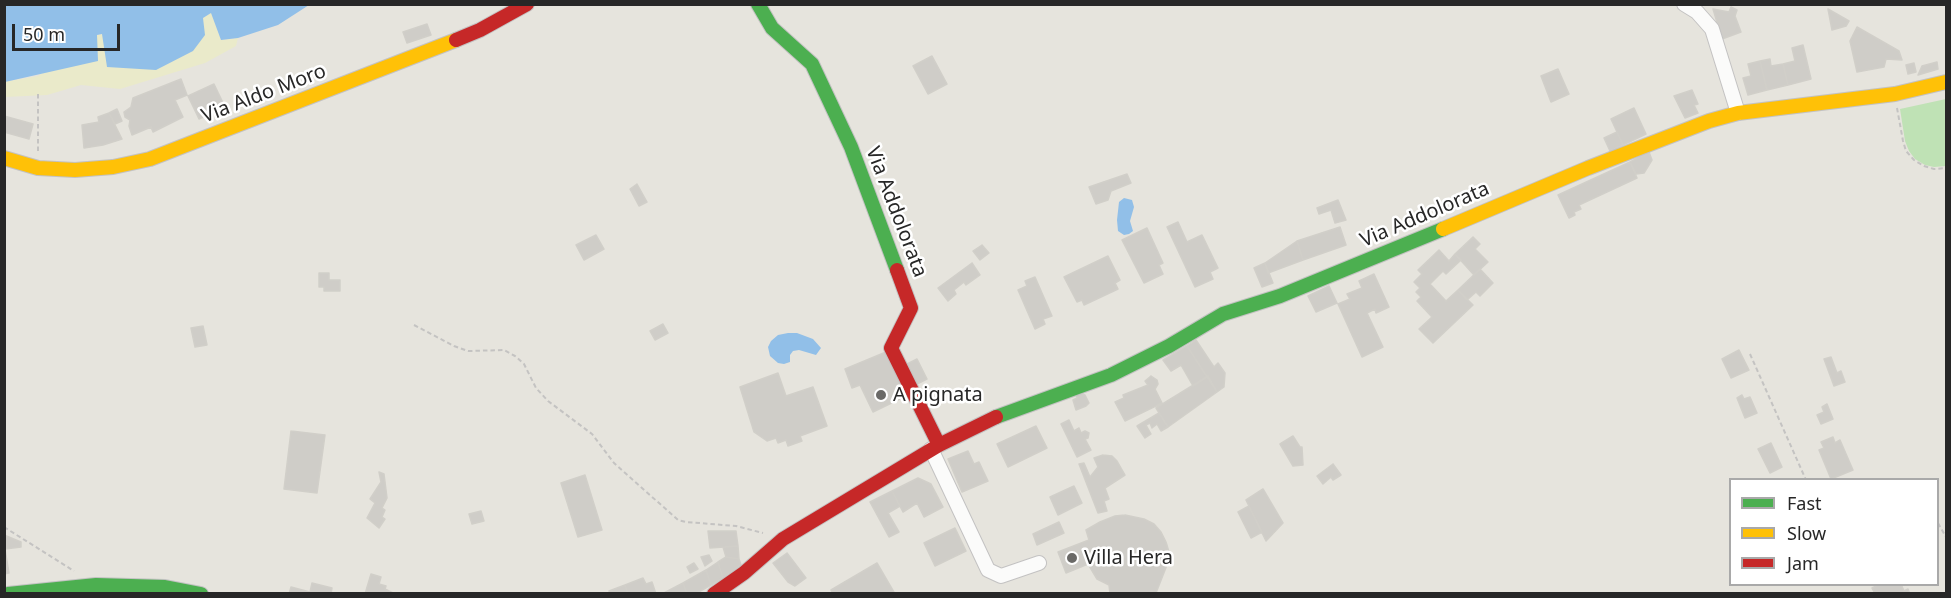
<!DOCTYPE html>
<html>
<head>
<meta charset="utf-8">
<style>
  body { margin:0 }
  #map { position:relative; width:1951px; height:598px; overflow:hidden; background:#e6e4dd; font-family:"Noto Sans",sans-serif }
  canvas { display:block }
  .frame { position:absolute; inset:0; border:6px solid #272727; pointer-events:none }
  .legend { position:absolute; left:1729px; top:478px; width:210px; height:108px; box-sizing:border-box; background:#fff; border:2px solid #a9a9a9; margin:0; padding:8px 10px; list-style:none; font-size:18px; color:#272727 }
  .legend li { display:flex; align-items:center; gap:12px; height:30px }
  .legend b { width:30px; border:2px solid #a9a9a9 }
  .scale { position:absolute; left:12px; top:24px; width:108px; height:27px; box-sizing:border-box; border:3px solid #272727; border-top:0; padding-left:8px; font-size:18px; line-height:21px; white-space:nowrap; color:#272727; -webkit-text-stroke:4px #fff; paint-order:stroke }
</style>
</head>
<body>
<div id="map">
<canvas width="1951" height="598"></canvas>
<div class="frame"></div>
<ul class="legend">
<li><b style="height:8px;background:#4caf50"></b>Fast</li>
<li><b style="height:8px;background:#ffc107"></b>Slow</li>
<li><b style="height:8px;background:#c62828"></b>Jam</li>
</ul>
<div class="scale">50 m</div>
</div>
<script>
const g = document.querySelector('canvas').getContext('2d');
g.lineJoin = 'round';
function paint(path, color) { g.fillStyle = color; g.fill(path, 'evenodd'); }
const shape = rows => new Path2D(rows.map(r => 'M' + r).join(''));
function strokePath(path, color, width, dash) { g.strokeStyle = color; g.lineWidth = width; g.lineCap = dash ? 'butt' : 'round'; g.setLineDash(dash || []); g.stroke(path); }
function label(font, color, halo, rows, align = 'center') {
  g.font = font + ' "Noto Sans",sans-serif'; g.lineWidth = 5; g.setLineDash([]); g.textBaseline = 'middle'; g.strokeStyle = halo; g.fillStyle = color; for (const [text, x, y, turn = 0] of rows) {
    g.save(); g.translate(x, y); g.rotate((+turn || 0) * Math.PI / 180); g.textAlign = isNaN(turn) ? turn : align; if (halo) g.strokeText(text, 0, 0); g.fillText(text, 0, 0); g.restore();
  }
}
const green = shape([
  [1946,99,1946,166,1934,167,1925,165,1915,159,1909,151,1905,141,1900,109]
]);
const sand = shape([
  [211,12,221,40,238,38,236,46,205,63,120,89,81,85,47,95,5,97,4,82,38,76,97,35,203,18]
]);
const water = shape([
  [5,4,309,4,309,5,278,25,238,38,221,40,211,13,203,18,205,35,193,51,156,70,107,67,102,34,97,35,98,61,5,82],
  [1124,198,1132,200,1134,207,1130,221,1133,231,1129,234,1124,235,1118,231,1117,220,1119,202],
  [788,333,797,333,813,339,821,348,816,355,799,350,793,351,790,355,790,362,784,364,778,363,770,356,768,347,771,341,778,335]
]);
const building = shape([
  [1731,7,1737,10,1735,16,1741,32,1722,39,1713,9,1729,12,1731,7],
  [1828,9,1849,21,1846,26,1832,30,1828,9],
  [427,24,431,35,407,43,403,32,427,24],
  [1857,27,1899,51,1902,60,1886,59,1884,67,1857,72,1850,41,1857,27],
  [1803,45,1811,79,1788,85,1783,64,1795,61,1792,48,1803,45],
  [932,56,947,84,928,94,913,66,932,56],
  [1770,59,1771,66,1783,64,1788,85,1767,90,1760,61,1770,59],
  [1760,61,1767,90,1748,95,1743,78,1751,76,1748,64,1760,61],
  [1937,62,1938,69,1918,75,1922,66,1937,62],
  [1914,63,1916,72,1908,74,1906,65,1914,63],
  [1558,69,1569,94,1551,102,1541,76,1558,69],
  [181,79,187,95,175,100,183,117,153,132,151,127,132,135,129,126,130,120,125,117,124,112,131,107,133,98,181,79],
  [214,84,225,107,199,119,188,96,214,84],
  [1692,90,1698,104,1694,105,1698,113,1685,118,1674,96,1692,90],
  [1634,108,1646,134,1623,145,1611,119,1634,108],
  [117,109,122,121,115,124,109,113,117,109],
  [109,113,122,139,103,145,84,148,82,125,99,122,98,117,109,113],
  [4,116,33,124,29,139,4,132,4,116],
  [1617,132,1623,145,1610,151,1604,138,1617,132],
  [1649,152,1652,160,1644,173,1636,174,1630,162,1649,152],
  [1630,162,1637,178,1579,205,1581,209,1574,212,1575,215,1569,218,1558,195,1630,162],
  [1127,174,1131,183,1111,191,1108,200,1096,204,1089,187,1127,174],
  [637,184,647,202,639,206,630,189,637,184],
  [1338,200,1346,220,1335,223,1331,210,1319,214,1317,208,1338,200],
  [1178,222,1187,242,1202,235,1218,268,1210,272,1213,279,1195,287,1167,227,1178,222],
  [1340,227,1346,245,1303,260,1297,241,1340,227],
  [1147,228,1163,263,1159,265,1163,274,1144,283,1122,240,1147,228],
  [596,235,604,249,584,260,576,245,596,235],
  [1473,237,1480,244,1475,249,1488,262,1474,275,1455,254,1473,237],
  [1297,241,1303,260,1268,273,1265,263,1297,241],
  [982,245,989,253,980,260,973,251,982,245],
  [1439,250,1449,261,1455,254,1461,260,1446,274,1443,271,1430,284,1446,301,1458,290,1473,305,1433,343,1419,329,1432,317,1417,301,1421,297,1416,292,1420,288,1414,282,1422,274,1418,270,1439,250],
  [1108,256,1120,280,1115,283,1118,289,1084,305,1082,300,1077,302,1064,277,1108,256],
  [972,263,980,275,966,285,964,282,954,290,956,294,948,301,938,288,972,263],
  [1265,263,1273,283,1262,287,1254,268,1265,263],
  [1480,269,1493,283,1480,296,1476,292,1467,300,1458,290,1480,269],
  [319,273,329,273,329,280,340,280,340,291,324,291,324,287,319,287,319,273],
  [1374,274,1389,307,1376,313,1375,309,1367,313,1383,347,1362,357,1338,304,1350,299,1347,294,1362,288,1359,281,1374,274],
  [1035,277,1052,316,1043,319,1045,324,1035,329,1018,290,1027,286,1025,281,1035,277],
  [1329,286,1337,303,1316,312,1308,296,1329,286],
  [663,324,668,333,655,340,650,331,663,324],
  [203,326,207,345,195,347,191,328,203,326],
  [1196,340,1214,367,1218,363,1225,373,1224,387,1217,392,1187,346,1196,340],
  [1187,346,1207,377,1193,386,1181,365,1171,371,1163,360,1187,346],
  [1739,350,1749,370,1731,378,1722,359,1739,350],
  [886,352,908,395,873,412,860,385,852,388,845,369,886,352],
  [1831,357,1837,373,1841,371,1845,382,1834,386,1824,359,1831,357],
  [917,359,927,379,915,385,905,365,917,359],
  [778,373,786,396,813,387,827,426,800,436,802,441,788,446,786,440,778,443,776,438,767,441,754,432,740,387,778,373],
  [1151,376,1157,380,1158,384,1155,389,1162,403,1125,421,1115,402,1124,398,1123,395,1148,385,1145,381,1151,376],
  [1208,376,1217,392,1168,427,1156,408,1208,376],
  [1076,392,1085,395,1089,403,1086,406,1076,410,1073,400,1077,398,1076,392],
  [1742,395,1744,399,1750,397,1757,413,1745,418,1737,398,1742,395],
  [1827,404,1833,419,1821,424,1817,415,1824,412,1822,407,1827,404],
  [1159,413,1168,427,1161,431,1157,424,1152,428,1150,423,1146,425,1151,434,1145,438,1137,426,1159,413],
  [1069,420,1074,431,1079,428,1081,433,1085,431,1089,433,1088,438,1085,439,1091,450,1077,457,1061,424,1069,420],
  [1036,426,1047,448,1008,467,997,444,1036,426],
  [291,431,325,435,317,493,284,489,291,431],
  [1293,436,1300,447,1302,447,1303,465,1293,466,1280,444,1293,436],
  [1833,437,1835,443,1840,440,1853,470,1831,479,1819,450,1824,448,1821,442,1833,437],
  [1771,443,1782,467,1770,473,1758,449,1771,443],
  [968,451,974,464,979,462,988,481,962,492,948,459,968,451],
  [1103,455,1112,456,1117,461,1125,475,1105,488,1109,499,1104,501,1107,511,1098,513,1079,464,1084,463,1090,477,1098,467,1094,458,1103,455],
  [1333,464,1341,475,1333,480,1331,477,1323,484,1317,476,1333,464],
  [379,472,384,474,387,498,382,508,385,510,382,517,385,519,379,528,367,518,375,503,370,499,381,482,379,472],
  [585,475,602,530,578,537,561,483,585,475],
  [918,478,931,484,943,507,924,517,917,503,903,512,892,491,918,478],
  [1074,486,1082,503,1058,515,1050,497,1074,486],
  [1263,489,1283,523,1266,541,1246,500,1263,489],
  [892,491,900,506,888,513,899,532,889,537,870,502,892,491],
  [1249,506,1262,532,1251,538,1238,512,1249,506],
  [481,511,484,521,472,524,469,514,481,511],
  [1125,515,1144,519,1154,524,1161,532,1166,542,1169,552,1167,565,1156,593,1151,591,1147,594,1110,594,1109,585,1097,579,1088,564,1066,573,1058,552,1089,540,1086,530,1100,522,1115,516,1125,515],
  [1059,522,1064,533,1037,545,1033,534,1059,522],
  [955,528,966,551,935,566,924,543,955,528],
  [708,531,736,531,738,546,710,548,708,531],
  [4,535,21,542,21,547,5,549,9,573,4,574,4,535],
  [738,546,739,559,726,557,723,547,738,546],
  [787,553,806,578,795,586,788,582,773,563,787,553],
  [709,555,712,561,705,566,701,557,709,555],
  [726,557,739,559,741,565,723,578,718,562,726,557],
  [718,562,723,578,711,585,706,570,718,562],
  [694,563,698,569,690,573,687,567,694,563],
  [877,563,895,594,833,594,831,590,877,563],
  [706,570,711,585,695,594,687,594,683,583,706,570],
  [371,574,381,577,379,584,386,586,385,589,395,594,365,594,371,574],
  [643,578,646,584,652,582,656,594,628,594,625,585,643,578],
  [312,583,332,588,331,594,289,594,291,587,310,592,312,583],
  [683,583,687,594,662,594,683,583],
  [1880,584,1901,584,1904,591,1908,589,1910,594,1875,594,1872,588,1880,584],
  [625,585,628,594,610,594,609,591,625,585]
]);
const path = shape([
  [1897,108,1903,141,1906,151,1914,160,1924,166,1934,169,1946,168],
  [38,151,38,92],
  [414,325,454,346,468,351,504,350,515,356,524,364,536,388,548,401,592,434,614,463,678,520,686,522,736,526,763,533],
  [1750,354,1806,480],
  [1938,523,1946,537],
  [4,527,74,571]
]);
const street = shape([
  [1684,4,1697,12,1712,29,1738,113],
  [931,449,988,570,1001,576,1039,563]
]);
const fast = shape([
  [758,4,772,28,812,64,851,147,897,270],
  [996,417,1111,375,1169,346,1223,314,1280,296,1443,229],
  [8,594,96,585,165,587,201,594]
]);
const slow = shape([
  [4,158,38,168,75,170,113,167,150,159,456,40],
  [1443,229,1588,168,1709,121,1738,113,1895,94,1946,82]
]);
const jam = shape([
  [456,40,480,30,527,4],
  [897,270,911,308,891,348,939,445],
  [714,594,744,573,783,539,939,445,996,417]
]);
const markers = [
  [881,395,6,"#6a6967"],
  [1072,558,6,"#6a6967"]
];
const streetNames = [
  ["Via Aldo Moro",264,94,-21],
  ["Via Addolorata",896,212,69],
  ["Via Addolorata",1425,215,-23]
];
const poiNames = [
  ["A pignata",893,395],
  ["Villa Hera",1084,558]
];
paint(green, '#bfe2b5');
paint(sand, '#eaeaca');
paint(water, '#91bfe8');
paint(building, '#cfcdc8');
strokePath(building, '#d1cfc9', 1.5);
strokePath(street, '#c3c2c2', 16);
strokePath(fast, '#c3c2c2', 16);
strokePath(slow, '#c3c2c2', 16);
strokePath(jam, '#c3c2c2', 16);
strokePath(path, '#c4c3c2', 2, [4.5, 3]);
strokePath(street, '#fbfbfa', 14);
strokePath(fast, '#4caf50', 14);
strokePath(slow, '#ffc107', 14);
strokePath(jam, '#c62828', 14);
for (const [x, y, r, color] of markers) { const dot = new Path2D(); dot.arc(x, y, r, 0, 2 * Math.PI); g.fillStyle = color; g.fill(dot); strokePath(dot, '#fff', 2); }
label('20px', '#272727', '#fff', streetNames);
label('20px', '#272727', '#fff', poiNames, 'left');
</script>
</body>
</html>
